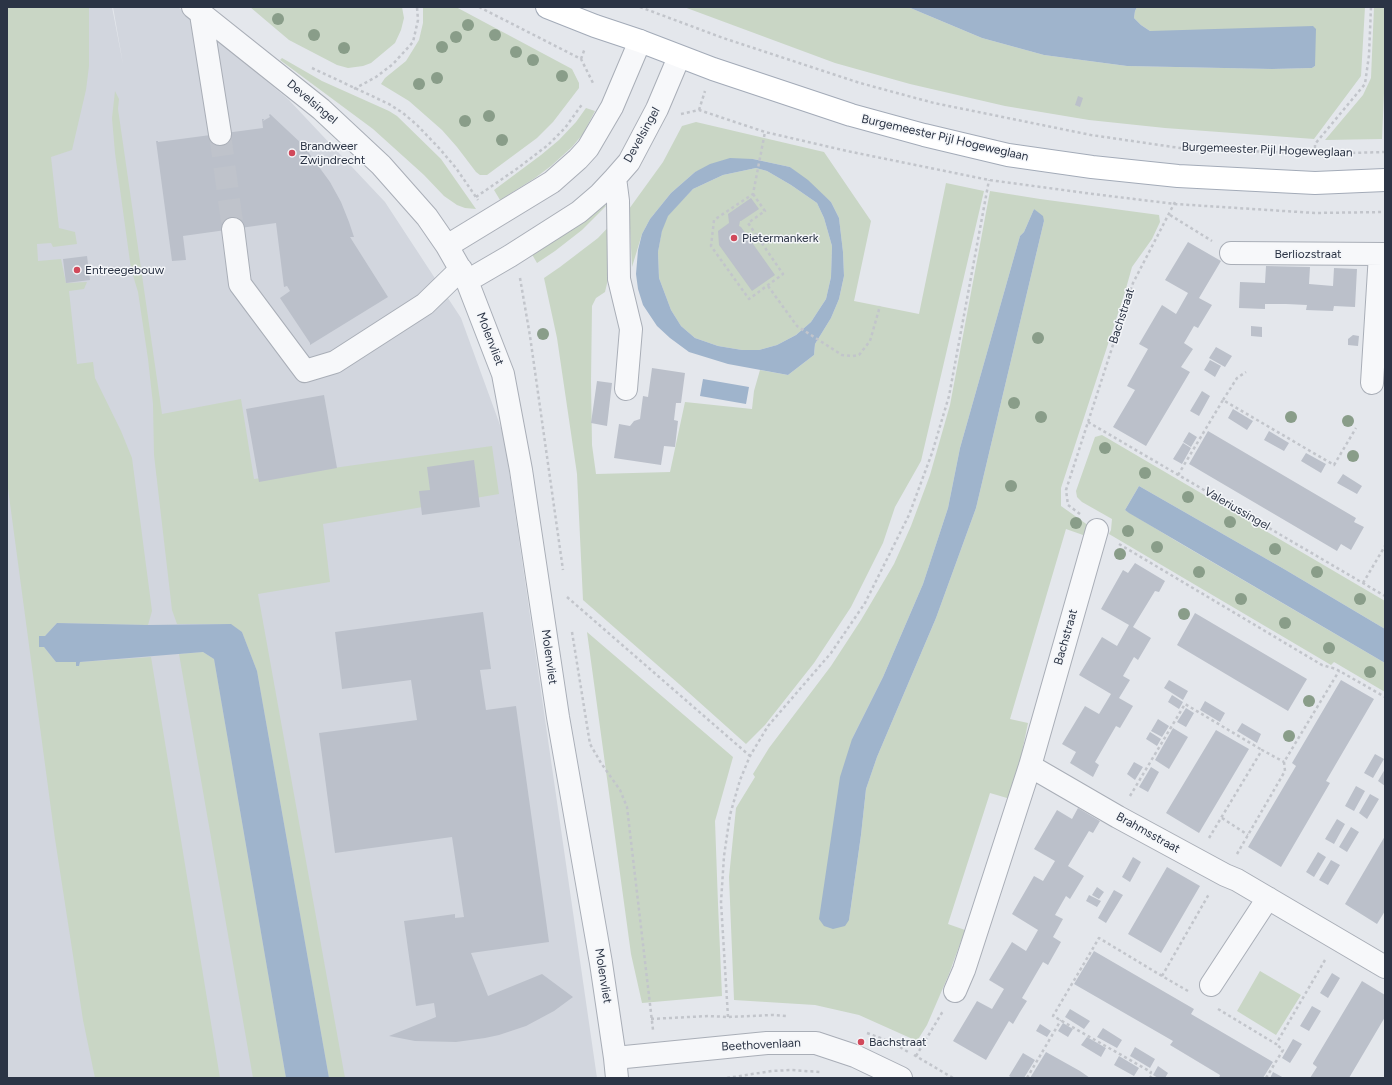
<!DOCTYPE html>
<html>
<head>
<meta charset="utf-8">
<style>
  body { margin:0 }
  #map { position:relative; width:1392px; height:1085px; overflow:hidden; background:#e4e7ec; font-family:Figtree,sans-serif }
  canvas { display:block }
  .frame { position:absolute; inset:0; border:8px solid #2b3445; pointer-events:none }
</style>
</head>
<body>
<div id="map">
<canvas width="1392" height="1085"></canvas>
<div class="frame"></div>
</div>
<script>
const g = document.querySelector('canvas').getContext('2d');
g.lineJoin = 'round';
function paint(path, color) { g.fillStyle = color; g.fill(path, 'evenodd'); }
const shape = rows => new Path2D(rows.map(r => 'M' + r).join(''));
function strokePath(path, color, width, dash) { g.strokeStyle = color; g.lineWidth = width; g.lineCap = dash ? 'butt' : 'round'; g.setLineDash(dash || []); g.stroke(path); }
function label(font, color, halo, rows, align = 'center') {
  g.font = font + ' Figtree,sans-serif'; g.lineWidth = 3; g.setLineDash([]); g.textBaseline = 'middle'; g.strokeStyle = halo; g.fillStyle = color; for (const [text, x, y, turn = 0] of rows) {
    g.save(); g.translate(x, y); g.rotate((+turn || 0) * Math.PI / 180); g.textAlign = isNaN(turn) ? turn : align; if (halo) g.strokeText(text, 0, 0); g.fillText(text, 0, 0); g.restore();
  }
}
const built = shape([
  [7,7,112,7,123,64,113,7,178,7,288,99,385,202,461,318,504,436,597,1078,7,1078]
]);
const green = shape([
  [7,7,89,7,89,66,86,90,72,150,51,157,59,228,75,232,77,244,53,247,51,243,37,244,38,261,61,259,66,283,87,282,84,289,69,291,77,364,93,362,95,378,121,431,132,458,152,611,148,625,57,623,45,636,39,647,44,647,56,662,76,662,76,666,79,666,80,662,151,657,220,1078,95,1078,83,1020,55,839,7,481],
  [250,7,402,7,404,18,401,30,395,43,371,63,363,66,348,68,337,65,289,40],
  [423,7,456,7,572,69,579,83,579,88,553,122,537,138,487,175,480,175,476,172,457,147,442,130,409,101,381,84,385,78,406,61,419,40,423,23],
  [684,7,908,7,982,38,1044,55,1127,66,1272,69,1312,68,1315,66,1170,31,1150,31,1141,25,1134,18,1135,11,1137,7,1365,7,1361,76,1314,139,1165,128,1089,120,1005,106,910,84,835,63],
  [1374,7,1385,7,1385,70,1382,139,1325,140,1363,95,1371,78],
  [282,58,322,81,389,111,397,116,441,159,476,209,465,208,457,205,444,196,424,175,373,129,280,60],
  [115,91,119,99,118,109,162,414,241,399,254,479,492,446,499,494,323,524,330,582,258,594,345,1078,329,1078,257,671,242,632,230,624,177,624,172,610,154,455,153,404,148,359,138,292,131,269,115,153,112,118],
  [586,108,595,111,583,134,572,147,551,166,535,178,500,200,494,190,541,155,559,140,576,122],
  [696,122,824,152,871,221,854,301,919,314,946,183,984,191,921,461,895,507,883,543,851,607,814,663,765,725,746,744,679,684,583,600,577,474,557,338,544,278,560,267,598,238,615,220,609,275,605,292,596,298,592,306,591,382,592,445,596,474,670,472,685,402,752,409,754,391,760,370,788,375,814,355,815,344,831,318,839,299,844,276,843,252,839,218,831,202,790,167,753,159,695,172,671,193,650,219,642,234,632,267,629,209,663,162,682,126],
  [756,168,767,171,791,185,817,203,824,218,832,246,831,277,826,299,811,322,796,335,777,345,759,350,742,350,718,346,695,338,681,326,671,310,659,278,658,252,662,230,667,216,693,189,723,175],
  [990,191,1040,199,1159,215,1160,222,1152,239,1132,267,1125,292,1061,488,1061,506,1092,528,1091,535,1083,535,1066,529,1010,719,1028,723,1021,757,1009,801,1007,798,990,793,948,924,965,930,949,974,927,1025,917,1041,859,1015,815,1005,734,1000,729,877,736,808,755,777,753,774,769,748,831,666,861,620,894,564,911,526,930,475,950,405],
  [1034,209,1044,221,976,508,936,618,877,757,866,789,861,835,849,920,852,739,883,677,923,584,948,508,960,448,1020,236,1024,232],
  [602,202,606,206,582,230,555,251,537,263,530,251],
  [1102,435,1385,601,1385,629,1284,569,1139,486,1125,510,1178,542,1385,663,1385,692,1334,662,1331,665,1109,534,1111,530,1112,519,1082,502,1077,497,1076,491,1095,437],
  [587,632,733,757,715,821,718,904,722,996,642,1003,631,954],
  [203,652,214,659,286,1078,253,1078,179,654],
  [1260,971,1301,995,1276,1035,1237,1011]
]);
const water = shape([
  [908,7,1137,7,1135,11,1134,18,1141,25,1150,31,1313,26,1316,29,1315,66,1312,68,1272,69,1127,66,1044,55,982,38],
  [730,158,753,159,790,167,808,180,831,202,839,218,843,252,844,276,839,299,831,318,815,344,814,355,788,375,728,364,689,352,670,338,657,326,643,305,638,289,636,274,638,250,642,234,650,219,671,193,695,172,710,164],
  [756,168,767,171,791,185,817,203,824,218,832,246,831,277,826,299,811,322,796,335,777,345,759,350,742,350,718,346,695,338,681,326,671,310,659,278,658,252,662,231,668,216,693,189,723,175],
  [1034,209,1043,216,1044,221,976,508,936,618,877,757,866,789,861,835,849,920,845,926,833,929,824,926,819,919,840,777,852,739,883,677,923,584,948,508,960,448,1020,236,1024,232],
  [703,379,749,387,746,404,700,396],
  [1139,486,1284,569,1385,629,1385,663,1129,513,1125,510],
  [57,623,148,625,231,624,242,632,257,671,329,1078,286,1078,214,659,203,652,80,662,79,666,76,666,76,662,56,662,44,647,39,647,39,636,45,636]
]);
const building = shape([
  [1078,96,1083,98,1080,107,1075,105],
  [270,114,303,145,330,182,341,202,349,222,354,237,350,237,388,297,310,345,310,343,280,298,290,291,287,286,284,287,276,223,183,236,186,260,172,261,156,141,158,141,158,142,263,128,262,119,264,119,263,121,270,117,269,115],
  [751,198,759,209,741,221,740,221,739,226,741,227,775,275,752,291,719,245,718,231,729,223,728,214],
  [1188,242,1221,261,1199,298,1212,305,1198,328,1194,326,1184,343,1193,349,1181,367,1190,372,1146,446,1113,427,1135,390,1127,386,1148,349,1139,344,1162,305,1176,314,1188,293,1165,280],
  [87,256,90,280,66,283,63,259],
  [1266,266,1310,267,1309,284,1333,286,1334,268,1357,269,1355,307,1334,306,1333,311,1306,310,1307,305,1286,304,1265,304,1265,309,1239,308,1240,282,1265,283],
  [1251,326,1262,327,1262,337,1251,336],
  [1353,335,1359,336,1358,346,1348,345,1348,339],
  [1216,347,1232,356,1225,367,1209,358],
  [1210,360,1221,366,1215,377,1204,370],
  [652,368,685,373,681,403,676,403,674,420,678,421,675,447,664,446,661,465,614,458,619,424,630,426,634,421,640,419,643,396,648,397],
  [597,381,612,383,607,426,591,423],
  [1202,391,1210,396,1199,416,1190,411],
  [324,395,337,468,259,482,246,409],
  [1233,409,1253,421,1247,430,1228,418],
  [1208,431,1356,518,1354,522,1364,527,1351,550,1341,544,1337,551,1189,464],
  [1269,431,1289,443,1284,451,1264,440],
  [1189,432,1197,437,1191,447,1183,442],
  [1183,443,1191,448,1182,464,1173,459],
  [1306,453,1326,464,1321,473,1301,461],
  [474,460,480,507,422,515,419,491,430,490,427,467],
  [1343,474,1362,486,1357,494,1337,483],
  [1135,563,1165,581,1159,592,1155,591,1133,627,1151,638,1138,660,1134,657,1123,676,1130,680,1119,698,1133,706,1120,728,1116,726,1095,762,1099,765,1093,777,1070,763,1076,752,1062,744,1085,706,1099,714,1111,694,1079,675,1102,637,1117,646,1129,625,1101,609,1123,570,1128,573],
  [483,612,491,669,480,670,486,710,516,706,549,942,471,953,488,996,542,974,573,997,554,1011,526,1026,499,1035,485,1038,456,1042,415,1041,389,1036,436,1017,434,1003,416,1006,404,921,455,914,455,918,464,917,452,837,335,853,319,733,417,720,411,680,342,689,335,632],
  [1195,613,1307,679,1288,711,1177,645],
  [1169,680,1188,691,1183,700,1164,688],
  [1341,680,1374,699,1326,781,1330,783,1281,867,1248,847,1296,766,1292,763],
  [1172,695,1183,702,1179,709,1168,702],
  [1205,701,1225,713,1220,722,1200,710],
  [1186,708,1194,713,1186,727,1177,722],
  [1158,719,1169,726,1162,737,1151,731],
  [1242,723,1261,734,1257,743,1237,731],
  [1173,728,1188,737,1169,769,1155,760],
  [1216,730,1249,749,1199,833,1166,813],
  [1150,732,1161,739,1157,746,1146,739],
  [1375,754,1384,759,1373,778,1364,773],
  [1134,762,1143,767,1135,780,1127,774],
  [1151,767,1159,772,1148,792,1139,787],
  [1385,769,1385,786,1378,781],
  [1356,786,1365,791,1354,811,1345,806],
  [1370,794,1379,799,1367,819,1359,813],
  [1078,808,1100,821,1093,833,1089,831,1068,866,1084,876,1070,899,1066,896,1055,915,1063,919,1053,937,1061,942,1048,965,1043,962,1022,998,1027,1001,1020,1012,1013,1024,1009,1021,986,1060,953,1041,977,1001,992,1009,1004,989,989,980,1012,942,1026,951,1038,930,1012,914,1034,876,1043,881,1055,861,1034,849,1057,810,1072,819],
  [1337,819,1345,824,1334,844,1325,839],
  [1351,827,1359,832,1347,852,1339,847],
  [1385,836,1385,911,1377,924,1345,904],
  [1318,852,1326,857,1314,877,1306,872],
  [1133,857,1141,862,1130,882,1122,877],
  [1331,860,1340,865,1328,885,1319,880],
  [1167,867,1200,886,1161,953,1128,934],
  [1097,887,1104,892,1099,899,1092,895],
  [1114,890,1123,895,1106,923,1098,918],
  [1089,895,1101,901,1097,907,1086,901],
  [1094,951,1194,1009,1191,1014,1273,1062,1263,1078,1219,1078,1220,1075,1170,1045,1173,1041,1074,984],
  [1332,973,1340,978,1328,998,1320,993],
  [1362,981,1385,995,1385,1017,1349,1078,1310,1078,1317,1067,1313,1064,1313,1063],
  [1312,1006,1321,1011,1309,1031,1300,1026],
  [1070,1009,1090,1021,1084,1029,1065,1017],
  [1063,1023,1073,1029,1068,1037,1058,1031],
  [1040,1024,1051,1031,1047,1037,1036,1031],
  [1103,1028,1122,1040,1117,1048,1097,1037],
  [1087,1037,1106,1048,1101,1057,1081,1045],
  [1293,1039,1302,1044,1290,1063,1282,1058],
  [1135,1047,1155,1059,1150,1068,1130,1056],
  [1046,1052,1080,1071,1090,1078,1030,1078],
  [1023,1053,1035,1060,1024,1078,1012,1078,1009,1076],
  [1119,1056,1139,1068,1134,1076,1114,1065],
  [1158,1066,1168,1073,1165,1078,1158,1078,1153,1075],
  [1273,1072,1284,1078,1270,1078]
]);
const minorTunnel = shape([
  [220,134,233,229]
]);
const path = shape([
  [479,7,581,59,594,85],
  [640,7,723,38,860,83,934,103,1091,135,1180,148,1315,154,1385,152],
  [581,59,585,48],
  [312,68,389,104,403,113,417,125,439,148,456,168,478,200],
  [354,89,376,77,393,64,413,42,418,20,417,7],
  [699,110,705,91],
  [681,114,699,110,765,132,847,151,989,180,1093,194,1175,204,1315,213,1385,212],
  [1315,154,1315,144,1365,84,1369,55,1371,7],
  [753,194,765,211,748,223,783,274,749,299,711,246,714,220,753,194,765,132],
  [476,197,518,168,548,145,565,128,583,103],
  [1170,215,1212,241],
  [520,278,530,336,563,570],
  [768,286,797,326,842,355,853,356,859,355,870,341,880,306],
  [1223,400,1237,378,1246,372],
  [1088,422,1385,596],
  [1178,475,1223,400,1334,465,1356,428],
  [1080,514,1068,505,1066,490,1133,283,1175,202],
  [1119,544,1322,665,1336,669,1385,697],
  [1363,583,1385,546],
  [567,597,750,756],
  [572,632,590,744,601,763,620,790,627,807,653,1030],
  [1130,796,1185,704,1262,750],
  [1222,818,1248,835],
  [1209,838,1262,750,1284,762],
  [1237,854,1285,771,1284,762,1339,671],
  [1188,991,1162,976,1209,894],
  [1218,1009,1276,1044,1325,960],
  [728,1017,721,902,724,856,730,815,740,780,750,756,768,726,831,653,865,603,909,515,932,453,949,396,989,180],
  [651,1019,708,1016,728,1017,773,1015,786,1016],
  [867,1033,889,1041,910,1053],
  [914,1055,953,1078],
  [916,1056,943,1011],
  [727,1078,772,1071,791,1070,820,1072],
  [1027,1078,1061,1020],
  [1152,1078,1149,1076,1151,1072,1053,1016,1099,938,1162,976],
  [1266,1078,1283,1050,1276,1044]
]);
const minor = shape([
  [193,7,321,109,381,165,427,217,447,246,467,281,503,374,521,470,558,717,601,963,615,1058,617,1078],
  [201,14,220,134],
  [615,178,618,201,619,279,631,329,626,389],
  [233,229,240,284,305,371,335,362,425,304,461,269],
  [447,246,552,182,578,159,588,148,612,107,640,41],
  [1231,253,1385,254],
  [467,281,510,256,579,212,600,194,615,178,629,162,657,109,679,57],
  [1372,383,1380,254],
  [1030,766,1118,817,1225,875,1237,880,1385,967],
  [1211,985,1268,898],
  [955,991,964,970,1030,766,1097,530],
  [615,1058,767,1043,816,1043,855,1056,901,1078]
]);
const major = shape([
  [547,7,595,26,640,41,713,69,851,115,924,135,1008,155,1092,167,1178,176,1315,183,1385,180]
]);
const trees = [
  [278,19],
  [468,25],
  [314,35],
  [495,35],
  [456,37],
  [442,47],
  [344,48],
  [516,52],
  [533,60],
  [562,76],
  [437,78],
  [419,84],
  [489,116],
  [465,121],
  [502,140],
  [543,334],
  [1038,338],
  [1014,403],
  [1041,417],
  [1291,417],
  [1348,421],
  [1105,448],
  [1353,456],
  [1145,473],
  [1011,486],
  [1188,497],
  [1230,522],
  [1076,523],
  [1128,531],
  [1157,547],
  [1275,549],
  [1120,554],
  [1199,572],
  [1317,572],
  [1241,599],
  [1360,599],
  [1184,614],
  [1285,623],
  [1329,648],
  [1370,672],
  [1309,701],
  [1289,736]
];
const markers = [
  [292,153,4,"#d1495b"],
  [734,238,4,"#d1495b"],
  [77,270,4,"#d1495b"],
  [861,1042,4,"#d1495b"]
];
const streetNames = [
  ["Develsingel",312,102,40],
  ["Develsingel",642,135,-61],
  ["Burgemeester Pijl Hogeweglaan",945,138,13],
  ["Burgemeester Pijl Hogeweglaan",1267,150,2],
  ["Berliozstraat",1308,254],
  ["Bachstraat",1122,316,-72],
  ["Molenvliet",490,339,69],
  ["Valeriussingel",1237,509,30],
  ["Bachstraat",1066,637,-74],
  ["Molenvliet",549,657,82],
  ["Brahmsstraat",1148,833,29],
  ["Molenvliet",603,976,81],
  ["Beethovenlaan",761,1045,-3]
];
const poiNames = [
  ["Brandweer",300,146],
  ["Zwijndrecht",300,160],
  ["Pietermankerk",742,238],
  ["Entreegebouw",85,270],
  ["Bachstraat",869,1042]
];
paint(built, '#d2d6de');
paint(green, '#c9d6c5');
paint(water, '#9fb4cc');
paint(building, '#bbc0ca');
strokePath(minorTunnel, '#bfc3cb', 22, [22, 11]);
strokePath(minor, '#a9aeb7', 24);
strokePath(major, '#a3abb8', 24);
strokePath(path, '#c2c5cb', 2.5, [3, 3]);
strokePath(minor, '#f7f8fa', 22);
strokePath(major, '#fff', 22);
g.fillStyle = '#899d89';
for (const [x, y] of trees) { g.beginPath(); g.arc(x, y, 6, 0, 2 * Math.PI); g.fill(); }
for (const [x, y, r, color] of markers) { const dot = new Path2D(); dot.arc(x, y, r, 0, 2 * Math.PI); g.fillStyle = color; g.fill(dot); strokePath(dot, '#f4f6f9', 1.5); }
label('12px', '#2b3445', '#f4f6f9', streetNames);
label('12px', '#2b3445', '#f4f6f9', poiNames, 'left');
</script>
</body>
</html>
